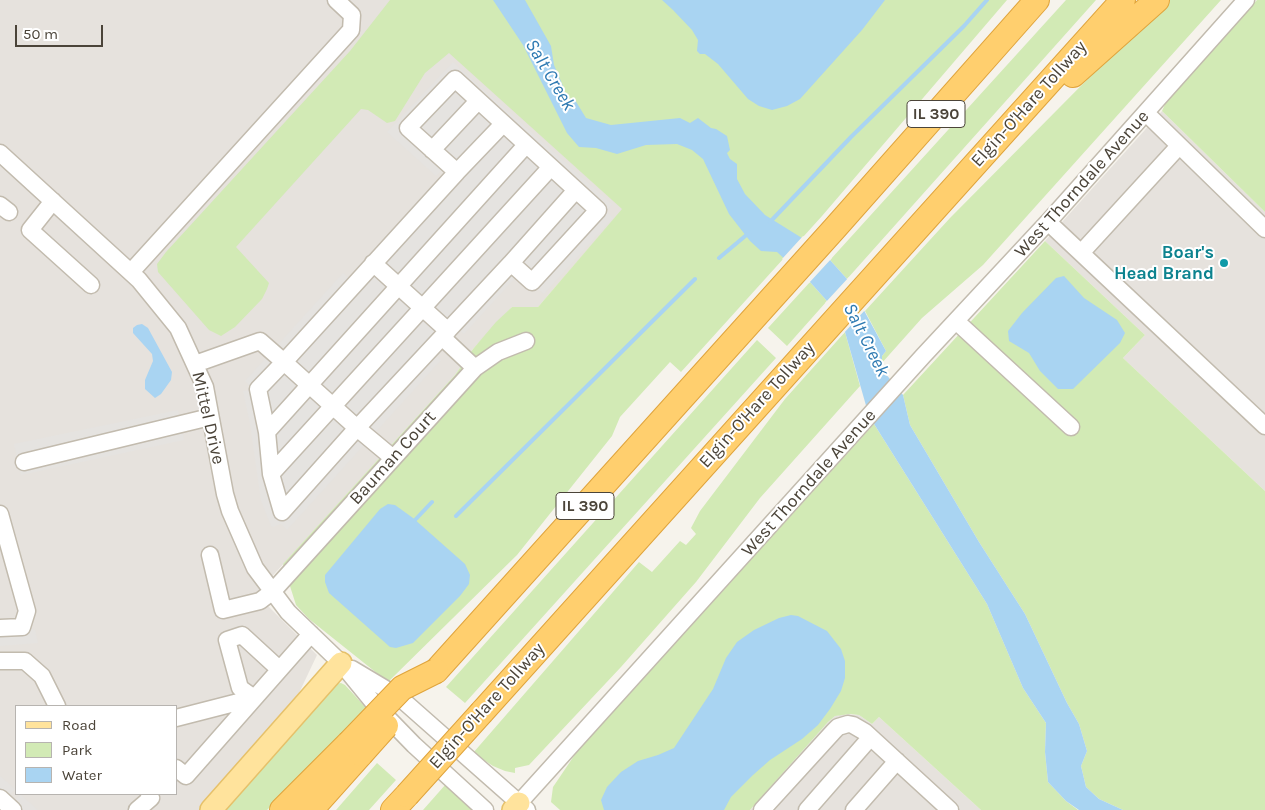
<!DOCTYPE html>
<html>
<head>
<meta charset="utf-8">
<style>
  body { margin:0 }
  #map { position:relative; width:1265px; height:810px; overflow:hidden; background:#f6f3ec; font-family:Karla,sans-serif }
  canvas { display:block }
  .legend { position:absolute; left:15px; top:705px; width:162px; height:90px; box-sizing:border-box; background:#fff; border:1px solid #b7b4b0; margin:0; padding:6px 9px; list-style:none; font-size:15px; color:#4b4439 }
  .legend li { display:flex; align-items:center; gap:10px; height:25px }
  .legend b { width:25px; border:1px solid #b7b4b0 }
  .scale { position:absolute; left:15px; top:25px; width:88px; height:22px; box-sizing:border-box; border:2px solid #4b4439; border-top:0; padding-left:6px; font-size:15px; line-height:18px; white-space:nowrap; color:#4b4439; -webkit-text-stroke:4px #fff; paint-order:stroke }
</style>
</head>
<body>
<div id="map">
<canvas width="1265" height="810"></canvas>
<ul class="legend">
<li><b style="height:6px;background:#ffe39c"></b>Road</li>
<li><b style="height:14px;background:#d2eab5"></b>Park</li>
<li><b style="height:14px;background:#a9d4f2"></b>Water</li>
</ul>
<div class="scale">50 m</div>
</div>
<script>
const g = document.querySelector('canvas').getContext('2d');
g.lineJoin = 'round';
function paint(path, color) { g.fillStyle = color; g.fill(path, 'evenodd'); }
const shape = rows => new Path2D(rows.map(r => 'M' + r).join(''));
function strokePath(path, color, width, dash) { g.strokeStyle = color; g.lineWidth = width; g.lineCap = dash ? 'butt' : 'round'; g.setLineDash(dash || []); g.stroke(path); }
function label(font, color, halo, rows, align = 'center') {
  g.font = font + ' Karla,sans-serif'; g.lineWidth = 4; g.setLineDash([]); g.textBaseline = 'middle'; g.strokeStyle = halo; g.fillStyle = color; for (const [text, x, y, turn = 0] of rows) {
    g.save(); g.translate(x, y); g.rotate((+turn || 0) * Math.PI / 180); g.textAlign = isNaN(turn) ? turn : align; if (halo) g.strokeText(text, 0, 0); g.fillText(text, 0, 0); g.restore();
  }
}
const industrial = shape([
  [0,0,434,0,527,122,623,209,538,307,512,307,473,349,455,375,256,594,317,655,299,693,199,810,0,810],
  [16,706,176,706,176,794,16,794],
  [1162,111,1265,212,1265,491,1123,358,1145,335,1045,241],
  [843,714,859,715,872,724,879,717,981,810,750,810,828,722,835,716]
]);
const green = shape([
  [390,0,1007,0,822,216,681,372,670,362,620,417,612,436,517,555,388,682,309,619,296,605,283,564,455,375,473,349,496,322,512,307,538,307,622,209,449,53,425,73,395,121,387,123,368,110,361,109,236,247,269,283,267,289,262,299,235,327,221,336,209,330,158,272,157,264,166,252,350,51],
  [1066,0,1096,0,847,279,830,260],
  [1166,0,1221,0,983,265,922,318,881,364,882,356,886,351,865,311,950,218],
  [1257,0,1265,0,1265,212,1162,111,1166,102],
  [1045,241,1145,335,1123,358,1265,491,1265,810,1123,810,1099,799,1086,787,1081,766,1087,751,1079,724,1067,703,1025,614,979,542,910,425,903,395],
  [810,282,827,301,787,346,768,328],
  [845,332,860,386,760,498,696,582,621,667,529,765,515,768,515,773,505,771,493,766,473,753,639,562,652,572,680,541,686,545,696,534,691,528,700,511,785,399],
  [757,340,776,358,465,703,446,687],
  [874,424,987,604,1023,688,1046,723,1045,752,1048,782,1066,801,1078,810,981,810,879,717,872,724,859,715,850,714,835,716,828,722,750,810,560,810,551,802,553,787,576,753],
  [341,683,345,685,368,710,267,810,221,810,334,684],
  [377,763,396,780,369,810,336,810],
  [446,784,476,810,423,810]
]);
const parking = shape([
  [453,62,612,204,606,211,613,218,544,294,535,287,515,278,464,334,457,328,434,354,441,360,287,530,281,524,273,527,271,526,261,501,250,424,243,391,251,390,252,388,245,381,343,273,350,279,446,173,442,170,436,176,387,132],
  [178,410,184,440,21,475,14,444],
  [22,627,35,630,38,643,0,646,0,628],
  [0,776,15,789,10,795,12,800,15,800,20,794,38,810,0,810]
]);
const water = shape([
  [493,0,525,0,551,46,554,65,563,86,565,99,575,100,586,118,611,125,680,118,690,123,698,118,711,128,716,129,727,136,730,150,727,153,730,159,737,164,737,179,745,194,765,215,810,243,830,260,847,279,886,351,882,356,882,364,885,373,903,395,910,425,979,542,1025,614,1067,703,1079,724,1087,751,1081,766,1086,787,1099,799,1123,810,1079,810,1066,801,1048,782,1045,752,1046,723,1023,688,987,604,869,416,843,325,827,301,810,282,777,252,761,251,750,241,729,214,703,159,692,150,677,144,646,145,617,154,596,148,579,147,567,133,523,45],
  [662,0,885,0,862,30,800,99,787,106,772,110,759,106,748,99,718,64,705,54,700,54,697,51,698,40,692,30,673,10],
  [1064,276,1084,298,1117,320,1125,333,1120,343,1073,389,1058,389,1040,371,1029,353,1009,341,1008,331,1022,313,1056,278],
  [142,324,148,328,172,372,171,380,161,394,155,398,145,389,145,380,153,361,152,354,133,333,133,328,137,325],
  [388,504,395,505,413,518,465,564,470,575,469,584,460,596,413,643,396,648,390,647,329,593,325,582,325,575,380,509],
  [791,615,798,616,827,631,841,649,845,661,845,678,841,691,830,709,818,725,802,739,770,760,753,775,731,797,724,810,604,810,601,800,607,787,621,772,638,761,658,755,674,748,713,689,726,658,737,642,754,630,779,618]
]);
const pier = shape([
  [803,236,812,241,832,258,809,283,782,259],
  [849,277,866,309,843,334,841,326,825,303]
]);
const stream = shape([
  [770,222,851,137,964,26,987,0],
  [719,258,750,232],
  [456,516,695,279],
  [415,520,432,502]
]);
const minor = shape([
  [1146,113,1265,229],
  [432,150,478,101],
  [0,153,139,280,178,328,205,387,225,494,230,511,255,568,288,612,341,663,377,707,414,745,485,810],
  [457,172,503,124],
  [53,201,30,230,91,285],
  [0,205,9,212],
  [1048,222,1081,253,1179,146],
  [1081,253,1265,426],
  [373,263,448,331],
  [511,263,576,190],
  [131,272,351,30,352,15,336,0],
  [956,321,1071,427],
  [442,337,475,368],
  [195,364,260,341,284,362,258,389,267,432,271,474,282,512,357,428,511,263,532,282,598,210,455,79,408,128,457,172,284,362,357,428,393,458],
  [267,432,526,145],
  [24,462,210,417],
  [271,474,551,167],
  [0,514,27,611,22,627,0,628],
  [210,555,223,610,260,601,273,591,475,368,498,352,526,341],
  [0,661,25,661,42,676,57,706],
  [352,669,399,697,527,810],
  [254,698,240,688,227,640,242,635,279,669],
  [176,718,254,698],
  [176,768,186,776,311,634],
  [0,798,13,810],
  [519,803,923,356,1048,222,1246,0],
  [137,810,151,798,149,794],
  [762,810,834,731,838,727,848,724,853,725,865,732,950,810],
  [807,810,870,738],
  [854,810,897,761]
]);
const major = shape([
  [211,810,341,663],
  [513,810,519,803]
]);
const highway = shape([
  [1073,75,1157,0],
  [436,671,835,228,1037,0],
  [482,712,1123,0],
  [282,810,349,743],
  [311,810,361,754],
  [393,810,407,795]
]);
const highwayBridge = shape([
  [349,743,402,688,436,671],
  [361,754,386,726],
  [407,795,482,712]
]);
const markers = [
  [1224,263,5,"#0f9aa8"]
];
const shields = [
  [936,114,58],
  [585,506,58]
];
const shieldNames = [
  ["IL 390",936,114],
  ["IL 390",585,506]
];
const streetNames = [
  ["Elgin-O'Hare Tollway",1029,104,-48],
  ["West Thorndale Avenue",1082,184,-48],
  ["Elgin-O'Hare Tollway",757,405,-48],
  ["Mittel Drive",208,418,77],
  ["Bauman Court",393,458,-48],
  ["West Thorndale Avenue",809,483,-48],
  ["Elgin-O'Hare Tollway",487,706,-48]
];
const cultureNames = [
  ["Boar's",1214,253],
  ["Head Brand",1214,274]
];
const waterNames = [
  ["Salt Creek",550,75,59],
  ["Salt Creek",866,340,63]
];
paint(industrial, '#e6e2dd');
paint(green, '#d2eab5');
paint(parking, '#e5e3e0');
paint(water, '#a9d4f2');
paint(pier, '#f6f3ec');
strokePath(stream, '#a9d4f2', 4);
strokePath(minor, '#c2bbae', 19);
strokePath(major, '#e6c16a', 24);
strokePath(highway, '#e0a43c', 26);
strokePath(minor, '#fff', 16);
strokePath(major, '#ffe39c', 21);
strokePath(highway, '#ffcf6e', 24);
strokePath(highwayBridge, '#e0a43c', 26, []);
strokePath(highwayBridge, '#ffcf6e', 24);
for (const [x, y, r, color] of markers) { const dot = new Path2D(); dot.arc(x, y, r, 0, 2 * Math.PI); g.fillStyle = color; g.fill(dot); strokePath(dot, '#fff', 2); }
for (const [x, y, w] of shields) { const box = new Path2D(); box.roundRect(x - w / 2, y - 13.5, w, 27, 4); g.fillStyle = '#fff'; g.fill(box); strokePath(box, '#4b4439', 1); }
label('bold 16px', '#4b4439', null, shieldNames);
label('18px', '#4b4439', '#fff', streetNames);
label('bold 18px', '#0d838f', '#fff', cultureNames, 'right');
label('italic 19px', '#2e7ab2', '#fff', waterNames);
</script>
</body>
</html>
